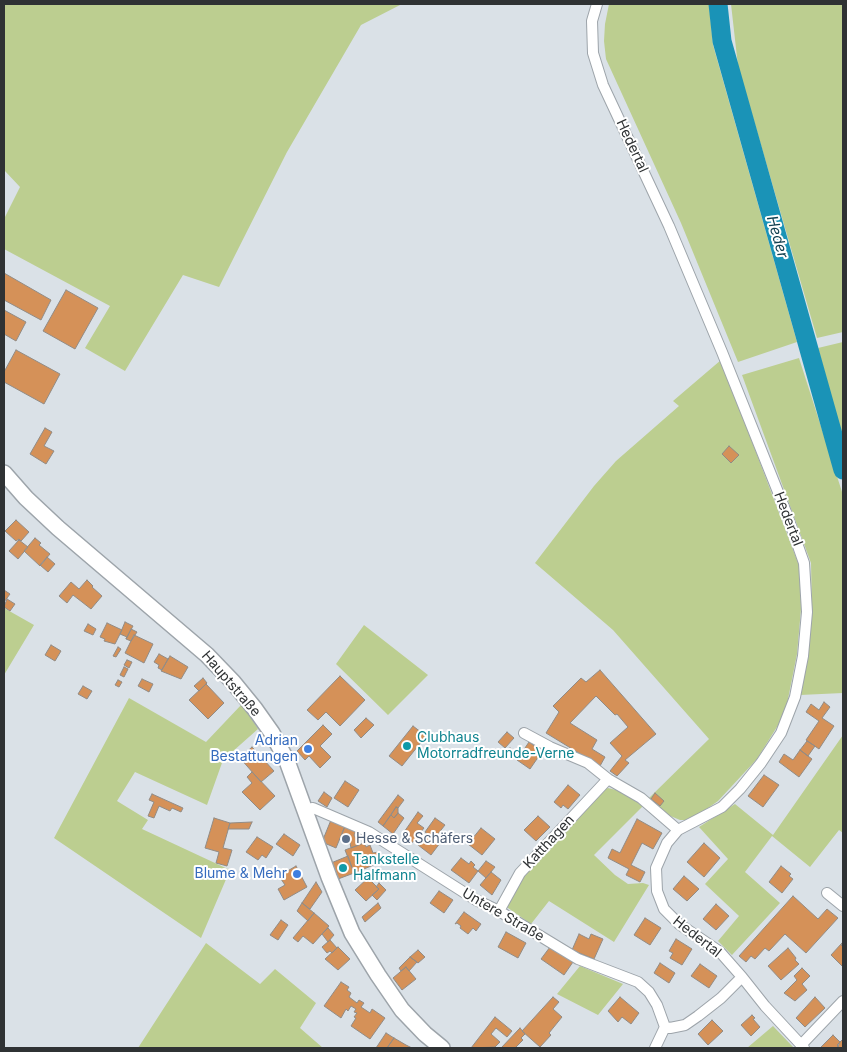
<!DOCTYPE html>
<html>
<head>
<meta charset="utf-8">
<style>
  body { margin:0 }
  #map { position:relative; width:847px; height:1052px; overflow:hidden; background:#dae1e7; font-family:Inter,sans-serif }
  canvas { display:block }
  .frame { position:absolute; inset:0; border:5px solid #2f3234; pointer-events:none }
</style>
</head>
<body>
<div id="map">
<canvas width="847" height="1052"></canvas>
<div class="frame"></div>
</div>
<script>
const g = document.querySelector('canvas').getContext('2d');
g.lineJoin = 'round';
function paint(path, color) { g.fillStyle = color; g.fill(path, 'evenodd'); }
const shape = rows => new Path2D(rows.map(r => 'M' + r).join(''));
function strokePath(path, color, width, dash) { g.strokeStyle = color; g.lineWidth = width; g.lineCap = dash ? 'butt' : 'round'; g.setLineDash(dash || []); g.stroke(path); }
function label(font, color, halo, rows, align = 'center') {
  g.font = font + ' Inter,sans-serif'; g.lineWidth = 4; g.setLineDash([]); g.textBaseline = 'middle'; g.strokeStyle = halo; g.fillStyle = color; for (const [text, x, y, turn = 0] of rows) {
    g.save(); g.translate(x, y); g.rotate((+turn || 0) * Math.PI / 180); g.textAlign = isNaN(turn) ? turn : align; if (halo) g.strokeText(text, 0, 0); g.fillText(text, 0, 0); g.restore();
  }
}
const green = shape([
  [4,4,402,4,361,25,287,152,219,287,183,275,125,371,85,348,110,306,4,249,4,219,20,187,4,170],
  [609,4,709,4,713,45,797,342,738,362,681,223,606,59,604,41,605,24],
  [731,4,843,4,843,332,817,338,738,66],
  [843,342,843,439,818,348],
  [799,358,843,495,843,693,800,695,808,658,812,611,811,563,742,375],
  [721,360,800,568,801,609,797,654,785,714,757,759,718,801,691,820,680,820,668,815,649,798,709,739,613,630,535,563,594,486,616,461,679,406,673,401],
  [4,608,34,625,4,675],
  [364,625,428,675,388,715,336,664],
  [129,698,206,742,242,704,258,729,223,760,207,805,135,772,117,801,148,820,142,829,230,870,201,938,54,838],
  [843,735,843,833,839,830,810,867,772,836,745,872,780,903,732,955,718,941,739,916,705,884,728,859,699,827,735,804,773,835],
  [608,788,620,791,643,806,594,855,615,875,628,884,643,883,649,885,614,942,549,901,531,924,508,908,507,901,526,873,600,792],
  [206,943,260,984,275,969,316,1003,300,1028,323,1048,138,1048],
  [580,966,623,984,598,1015,557,994],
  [773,1026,794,1048,747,1048]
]);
const river = shape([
  [718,4,722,41,843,470]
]);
const building = shape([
  [4,273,51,300,41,320,4,300,4,273],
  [66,290,98,308,75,349,43,331,66,290],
  [4,310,26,322,16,341,4,334,4,310],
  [16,350,60,374,44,404,4,382,4,372,16,350],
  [45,428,52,432,44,446,54,451,46,464,30,454,45,428],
  [729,446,739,455,731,463,722,454,729,446],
  [16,520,29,532,21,541,19,539,16,541,5,531,16,520],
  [35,538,41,543,39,545,50,554,40,566,24,551,35,538],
  [19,540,28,547,18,559,9,551,19,540],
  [47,557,55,564,48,572,40,565,47,557],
  [87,580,93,586,92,587,102,596,91,609,73,595,67,603,59,596,71,582,79,589,87,580],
  [4,590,10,594,4,602,4,590],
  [7,599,15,604,10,611,4,607,7,599],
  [125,622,133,626,126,639,127,637,120,634,125,622],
  [107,623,122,630,115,644,104,641,105,639,100,637,107,623],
  [88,624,96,629,93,635,84,631,88,624],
  [131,629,137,632,131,641,126,639,131,629],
  [134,635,153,644,144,663,125,653,134,635],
  [51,645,61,651,55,661,45,655,51,645],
  [118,647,121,649,116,657,113,656,118,647],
  [159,654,168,659,162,670,158,668,159,665,154,662,159,654],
  [170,656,188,667,181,679,161,671,170,656],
  [127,660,132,662,129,668,124,665,127,660],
  [124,667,128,669,124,677,120,675,124,667],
  [600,670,656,734,625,760,629,763,617,776,610,771,622,756,610,743,628,727,617,714,615,715,596,696,570,723,597,740,592,749,605,757,600,766,546,733,559,712,553,706,581,678,586,682,600,670],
  [340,676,365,700,340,726,326,712,318,720,307,710,340,676],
  [203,678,207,683,199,691,194,686,203,678],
  [142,679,153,684,149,692,138,686,142,679],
  [118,680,122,682,119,687,115,685,118,680],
  [206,684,224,703,208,719,189,700,206,684],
  [83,686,92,691,87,699,78,694,83,686],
  [824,702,830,707,822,718,834,726,819,749,806,740,819,721,806,712,811,704,819,710,824,702],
  [366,718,374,725,361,738,354,730,366,718],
  [323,725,332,734,320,746,331,757,320,768,309,756,305,760,297,751,323,725],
  [413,726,426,736,402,766,389,756,413,726],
  [507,732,514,738,505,748,498,742,507,732],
  [807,741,815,746,808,756,800,750,807,741],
  [529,742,540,750,537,755,539,756,530,769,517,760,529,742],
  [252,747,274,771,261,782,240,758,252,747],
  [510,748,517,753,514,758,507,753,510,748],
  [800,750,812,759,799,777,779,762,784,754,793,760,800,750],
  [252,772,275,796,260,810,242,792,252,783,247,777,252,772],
  [764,775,779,785,763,807,748,796,764,775],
  [345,781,359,790,348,807,334,798,345,781],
  [568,785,580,795,568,809,563,805,561,808,554,802,568,785],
  [324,792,332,798,327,807,318,801,324,792],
  [655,793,664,801,660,806,651,799,655,793],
  [152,794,183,808,181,812,172,808,170,811,159,806,154,818,148,816,154,802,149,800,152,794],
  [398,795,404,800,398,808,396,807,383,826,378,822,398,795],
  [396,807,398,808,398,813,394,818,391,815,396,807],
  [418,812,423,816,417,823,424,828,412,843,402,835,418,812],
  [398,813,404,818,393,834,383,826,391,815,394,818,398,813],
  [538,816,550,827,536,841,524,830,538,816],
  [214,818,230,823,223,848,232,850,227,866,216,863,219,852,205,848,214,818],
  [435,818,445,825,434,839,425,832,435,818],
  [637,819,662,833,653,849,642,843,631,865,645,872,640,882,626,875,629,869,608,858,612,849,620,853,637,819],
  [331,820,345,826,336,848,322,842,331,820],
  [252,822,249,829,228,829,230,823,252,822],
  [345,826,356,831,354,835,359,845,351,848,350,843,340,839,345,826],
  [481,828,495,839,482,855,468,844,481,828],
  [284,834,300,845,293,856,276,844,284,834],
  [426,834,434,839,435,837,437,838,435,840,440,843,431,855,418,845,426,834],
  [257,837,273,847,266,858,262,855,258,860,246,852,257,837],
  [364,843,366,847,370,845,373,853,378,852,381,862,354,873,345,850,364,843],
  [704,843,720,858,704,877,687,862,704,843],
  [348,856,354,873,338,879,331,863,348,856],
  [461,858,469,864,471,861,475,865,473,867,478,871,469,883,451,870,461,858],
  [486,861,495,867,486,878,478,871,486,861],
  [296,866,307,887,284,900,278,889,285,885,279,876,296,866],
  [781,866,791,874,789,876,793,879,782,893,769,882,781,866],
  [491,872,501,880,492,895,480,885,491,872],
  [684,876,699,889,687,901,673,889,684,876],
  [368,878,379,889,366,901,355,890,368,878],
  [316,882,322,892,310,909,302,903,316,882],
  [379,883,386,890,377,900,372,895,379,889,376,887,379,883],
  [439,891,453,900,444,913,430,903,439,891],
  [793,896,818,919,827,909,838,918,806,953,785,934,769,951,765,948,755,959,751,956,746,962,739,956,793,896],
  [302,903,314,913,308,921,297,911,302,903],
  [378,903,381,908,365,922,362,917,378,903],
  [716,904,729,916,716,930,703,919,716,904],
  [464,912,481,924,476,931,473,928,468,934,460,928,461,926,457,923,455,924,464,912],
  [314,913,329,926,313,944,303,936,298,942,293,938,314,913],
  [645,918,661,928,650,945,634,935,645,918],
  [281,920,288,925,278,940,270,935,281,920],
  [328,928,334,935,328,942,322,934,328,928],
  [506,932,526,943,518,958,498,947,506,932],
  [579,934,589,939,591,934,603,939,594,959,572,950,579,934],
  [676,939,692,949,682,965,670,958,673,953,669,951,676,939],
  [330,940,337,948,332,953,330,951,327,953,322,947,330,940],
  [842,943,841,945,843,947,843,967,831,955,842,943],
  [338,947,350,959,338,970,325,959,338,947],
  [550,947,573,962,564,975,541,959,550,947],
  [788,948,796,958,795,960,799,964,781,980,768,966,788,948],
  [418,950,425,957,418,963,410,957,418,950],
  [410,957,417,962,409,971,406,967,401,971,399,968,410,957],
  [660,963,675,973,669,983,654,973,660,963],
  [700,964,717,976,709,988,691,976,700,964],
  [406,967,416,979,402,990,393,978,406,967],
  [802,968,810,976,802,984,807,990,795,1001,784,993,797,980,794,976,802,968],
  [341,982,349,987,347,990,351,993,349,997,357,1003,359,1000,364,1003,361,1007,370,1013,372,1009,385,1018,370,1039,351,1026,356,1018,354,1017,357,1013,354,1012,356,1009,351,1006,348,1011,346,1009,341,1018,324,1006,341,982],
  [553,997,559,1002,553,1009,562,1017,549,1033,551,1035,540,1047,522,1031,553,997],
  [620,997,639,1013,631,1024,622,1017,618,1022,608,1011,620,997],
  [815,997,825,1008,805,1027,796,1018,815,997],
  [752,1015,755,1018,753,1019,760,1027,751,1036,741,1025,752,1015],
  [495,1017,512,1031,507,1037,496,1028,491,1034,500,1042,495,1047,471,1048,495,1017],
  [712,1020,723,1031,708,1045,698,1034,712,1020],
  [520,1028,525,1034,521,1038,523,1040,515,1048,501,1048,520,1028],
  [386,1033,394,1038,387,1048,376,1048,386,1033],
  [833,1035,840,1042,838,1046,836,1048,820,1048,833,1035],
  [394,1038,406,1045,412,1048,387,1048,394,1038],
  [843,1039,843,1048,840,1048,837,1045,843,1039]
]);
const minor = shape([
  [597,4,592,21,593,53,603,85,669,226,722,352,786,512,804,563,807,612,803,656,795,697,781,733,761,763,740,789,722,807,678,830,667,843,656,868,657,891,664,909,679,924,720,952,742,977],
  [524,733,550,747,588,763,608,779],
  [304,810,313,808,369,832,476,900,499,911,578,959,638,982,649,992,657,1005,665,1027,655,1048],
  [827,893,843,906],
  [499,911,520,873,608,779,641,798,678,830],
  [665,1027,670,1028,685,1025,698,1016,721,998,742,977,765,1006,804,1048],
  [801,1045,843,1001]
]);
const secondary = shape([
  [4,473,26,498,58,528,207,655,233,682,255,709,272,733,287,761,329,877,352,933,378,975,402,1010,425,1034,442,1048]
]);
const markers = [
  [407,746,5,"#0f9aa8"],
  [308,749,5,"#3f7fe0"],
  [346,839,5,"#5c6f8a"],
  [343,868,5,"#0f9aa8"],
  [297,874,5,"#3f7fe0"]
];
const streetNames = [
  ["Hedertal",632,146,65],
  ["Hedertal",788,519,69],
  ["Hauptstraße",231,684,49],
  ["Katthagen",549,842,-47],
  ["Untere Straße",503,915,30],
  ["Hedertal",697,937,38]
];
const cultureNames = [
  ["Clubhaus",417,738],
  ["Motorradfreunde-Verne",417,754],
  ["Tankstelle",353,860],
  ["Halfmann",353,876]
];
const shopNames = [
  ["Adrian",298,741],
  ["Bestattungen",298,757],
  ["Blume & Mehr",287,874]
];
const serviceNames = [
  ["Hesse & Schäfers",356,839]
];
const waterNames = [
  ["Heder",777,237,74]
];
paint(green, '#bcce90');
strokePath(river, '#1a93b7', 19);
paint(building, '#d59158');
strokePath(building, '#918b85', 1);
strokePath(minor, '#9da4aa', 12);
strokePath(secondary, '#9da4aa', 18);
strokePath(minor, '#fff', 10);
strokePath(secondary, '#fff', 15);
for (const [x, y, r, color] of markers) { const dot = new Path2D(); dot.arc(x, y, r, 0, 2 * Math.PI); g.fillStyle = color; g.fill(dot); strokePath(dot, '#fff', 2); }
label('14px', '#2f3234', '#fff', streetNames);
label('14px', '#0d838f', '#fff', cultureNames, 'left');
label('14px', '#366cbe', '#fff', shopNames, 'right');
label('14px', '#4e5e75', '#fff', serviceNames, 'left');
label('italic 15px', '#124151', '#fff', waterNames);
</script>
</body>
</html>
